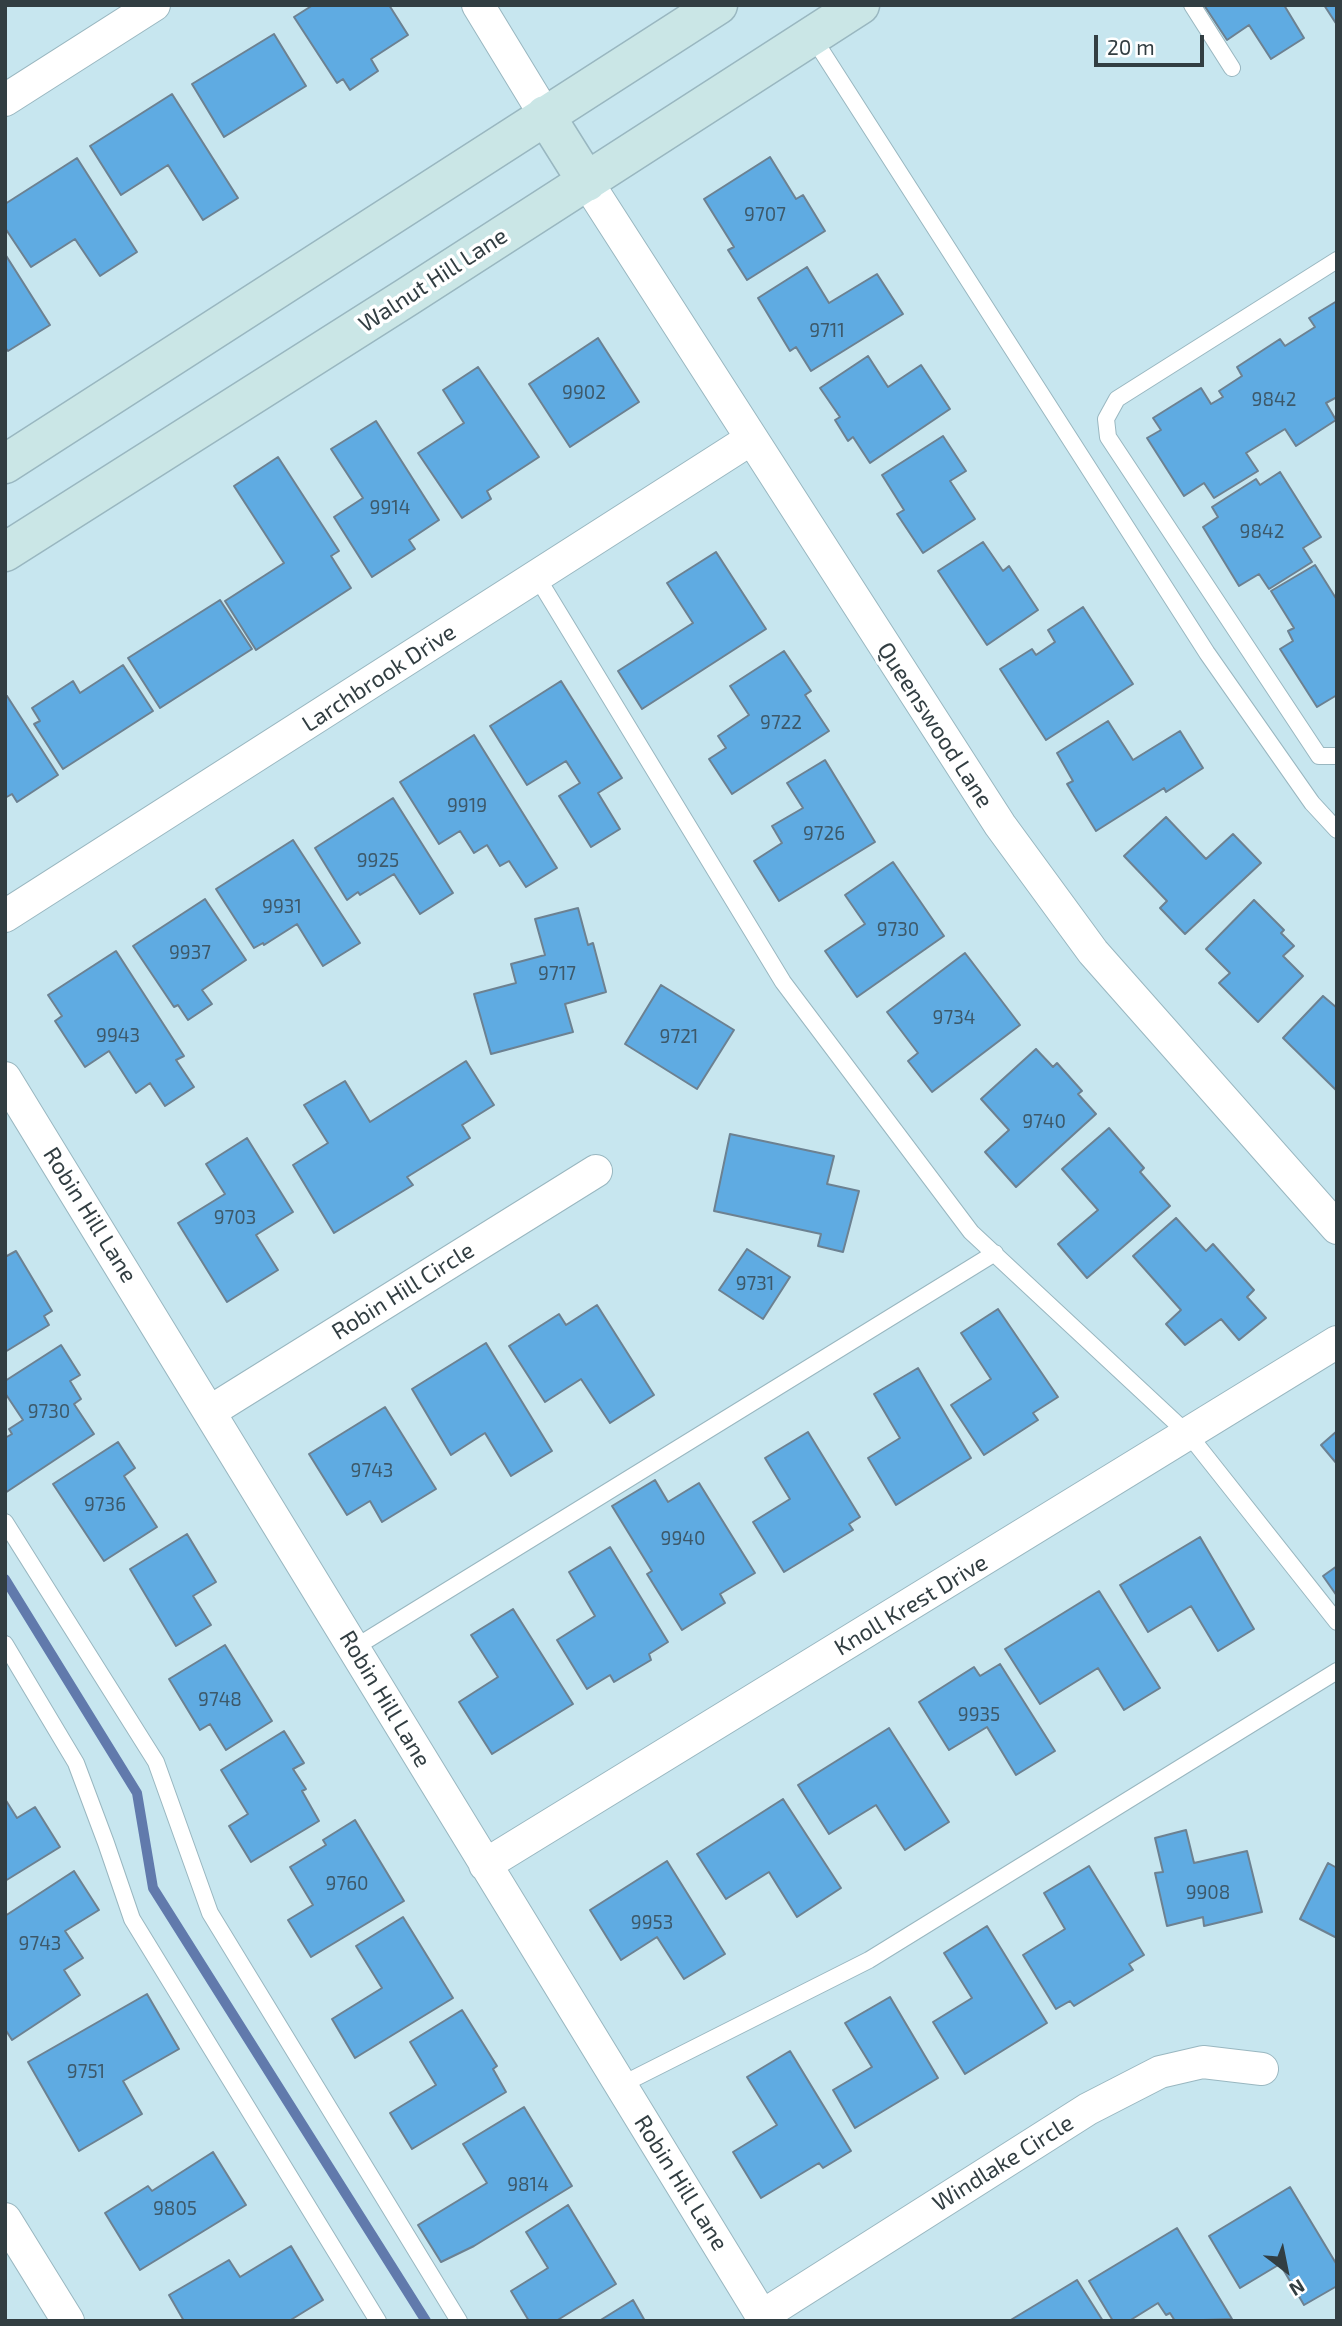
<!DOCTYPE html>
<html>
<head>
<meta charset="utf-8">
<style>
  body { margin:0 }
  #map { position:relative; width:1342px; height:2326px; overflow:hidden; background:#c7e6ef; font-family:"Exo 2",sans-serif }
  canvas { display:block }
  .frame { position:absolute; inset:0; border:7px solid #323e42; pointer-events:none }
  .north { position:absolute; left:1251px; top:2235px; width:70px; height:70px; -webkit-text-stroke:5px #fff; paint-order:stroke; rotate:148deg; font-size:19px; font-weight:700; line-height:28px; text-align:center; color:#323e42 }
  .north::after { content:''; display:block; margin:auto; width:24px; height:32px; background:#323e42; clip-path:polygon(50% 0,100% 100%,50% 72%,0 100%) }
  .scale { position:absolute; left:1094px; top:35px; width:110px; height:32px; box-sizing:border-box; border:4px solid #323e42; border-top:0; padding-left:9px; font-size:21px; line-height:24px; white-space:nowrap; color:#323e42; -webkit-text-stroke:5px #fff; paint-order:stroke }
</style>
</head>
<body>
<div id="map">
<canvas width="1342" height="2326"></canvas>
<div class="frame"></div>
<div class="north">N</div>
<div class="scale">20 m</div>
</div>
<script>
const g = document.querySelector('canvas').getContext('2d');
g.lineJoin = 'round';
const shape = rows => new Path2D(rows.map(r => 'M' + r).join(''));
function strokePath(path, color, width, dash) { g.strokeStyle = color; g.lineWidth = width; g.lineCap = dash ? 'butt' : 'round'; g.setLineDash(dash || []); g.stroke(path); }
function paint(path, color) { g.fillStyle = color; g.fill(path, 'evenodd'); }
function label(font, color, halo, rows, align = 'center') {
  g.font = font + ' "Exo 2",sans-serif'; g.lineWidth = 7; g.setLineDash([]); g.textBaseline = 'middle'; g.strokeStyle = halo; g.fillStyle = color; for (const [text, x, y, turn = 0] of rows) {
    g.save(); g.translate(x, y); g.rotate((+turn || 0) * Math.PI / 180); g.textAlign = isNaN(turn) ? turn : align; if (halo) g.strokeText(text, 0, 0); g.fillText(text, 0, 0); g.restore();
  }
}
const stream = shape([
  [5,1579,137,1793,153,1888,426,2321]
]);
const building = shape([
  [313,5,389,5,408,35,371,59,378,71,350,90,343,79,337,83,294,17,313,5],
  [1204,5,1284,5,1304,38,1271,59,1249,25,1227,40,1204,5],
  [1324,5,1337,5,1337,25,1324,5],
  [274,34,306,86,224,137,192,84,274,34],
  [172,94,238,198,203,220,168,165,121,195,90,146,172,94],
  [770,157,796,199,803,195,825,231,747,280,728,250,734,247,704,199,770,157],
  [77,158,137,252,100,276,75,239,31,267,5,228,5,204,77,158],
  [5,254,50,325,8,351,5,347,5,254],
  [807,267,829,303,877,274,903,314,811,371,796,347,790,351,758,298,807,267],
  [1337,301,1337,397,1326,403,1336,420,1296,446,1285,429,1246,453,1258,471,1214,498,1204,483,1184,496,1147,438,1161,430,1153,418,1201,388,1211,404,1223,397,1219,391,1242,376,1237,367,1280,339,1285,346,1315,327,1309,318,1337,301],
  [598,338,639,402,570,447,529,384,598,338],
  [868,356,888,387,921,365,950,409,870,463,853,437,848,441,835,420,840,417,820,388,868,356],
  [478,367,539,457,487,491,491,499,462,518,418,453,464,423,443,390,478,367],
  [376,421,439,520,409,540,415,549,372,577,334,517,363,498,331,449,376,421],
  [943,436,966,471,950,481,975,519,923,553,897,514,904,510,882,475,943,436],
  [278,457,339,551,331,556,351,588,256,650,225,601,284,563,234,486,278,457],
  [1280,472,1321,537,1303,548,1312,562,1269,589,1259,574,1239,586,1203,527,1218,517,1212,507,1256,479,1260,485,1280,472],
  [983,542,1003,571,1009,566,1038,610,987,645,938,571,983,542],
  [716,552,766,629,642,709,618,671,693,623,667,583,716,552],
  [1315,565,1337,600,1337,695,1317,707,1280,649,1293,641,1288,631,1294,628,1271,591,1315,565],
  [220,600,252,649,160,708,128,658,220,600],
  [1083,607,1133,684,1046,740,1000,669,1032,649,1036,655,1055,642,1048,630,1083,607],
  [784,651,811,691,805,695,829,731,732,794,709,759,726,748,718,736,749,715,730,686,784,651],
  [123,665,153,711,63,769,34,724,40,721,32,708,73,681,80,693,123,665],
  [561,681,622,778,598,793,620,829,591,847,559,796,580,783,566,761,527,785,490,726,561,681],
  [7,696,58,775,17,802,12,794,5,798,5,698,7,696],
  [1108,721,1133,760,1180,731,1203,768,1166,792,1164,788,1096,831,1067,784,1073,781,1057,753,1108,721],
  [474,735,557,868,526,887,509,861,500,866,487,845,474,853,460,831,439,844,400,782,474,735],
  [825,760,875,842,779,901,754,861,782,843,772,826,803,808,787,783,825,760],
  [393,798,453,893,420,914,394,874,360,895,358,892,347,900,315,848,393,798],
  [1166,817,1206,859,1233,834,1261,863,1185,934,1160,908,1167,901,1124,856,1166,817],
  [293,840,360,943,323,966,297,924,264,945,263,943,254,948,216,889,293,840],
  [893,862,944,936,857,997,825,951,865,924,845,895,893,862],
  [205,899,246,960,202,990,212,1004,188,1020,178,1005,174,1007,133,946,205,899],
  [1254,900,1284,930,1281,933,1294,946,1283,956,1303,976,1258,1022,1219,983,1230,973,1206,949,1254,900],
  [578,908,588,945,593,943,606,992,565,1004,573,1032,491,1054,474,994,516,983,511,964,545,955,535,919,578,908],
  [116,951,184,1056,176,1060,194,1087,165,1106,150,1083,136,1093,109,1051,85,1067,55,1021,62,1016,48,995,116,951],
  [965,953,1020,1025,932,1092,908,1061,918,1053,887,1012,965,953],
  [661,985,734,1030,697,1089,625,1044,661,985],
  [1323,996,1337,1008,1337,1091,1283,1038,1323,996],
  [1036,1049,1053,1067,1057,1063,1082,1091,1078,1094,1096,1114,1016,1187,985,1152,1009,1130,981,1099,1036,1049],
  [466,1061,494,1105,462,1125,470,1138,407,1177,413,1185,334,1233,293,1165,328,1143,304,1105,345,1081,370,1122,466,1061],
  [1109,1128,1144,1168,1140,1172,1170,1206,1087,1278,1058,1244,1098,1210,1062,1169,1109,1128],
  [730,1134,834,1156,827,1184,859,1191,843,1252,818,1246,821,1234,714,1211,730,1134],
  [247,1138,293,1212,256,1235,278,1270,227,1302,178,1223,225,1194,206,1164,247,1138],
  [1176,1218,1206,1251,1213,1244,1254,1290,1247,1297,1266,1318,1239,1340,1221,1319,1185,1345,1166,1324,1181,1310,1133,1256,1176,1218],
  [747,1249,790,1277,763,1319,719,1290,747,1249],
  [16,1251,52,1311,44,1316,49,1325,5,1352,5,1257,16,1251],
  [597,1305,654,1395,610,1423,581,1379,545,1402,509,1346,559,1314,566,1325,597,1305],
  [998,1309,1058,1397,1033,1413,1038,1420,984,1455,951,1405,991,1379,961,1333,998,1309],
  [486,1343,552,1451,511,1476,485,1433,451,1455,412,1389,486,1343],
  [61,1345,80,1375,70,1381,81,1399,74,1404,94,1434,5,1493,5,1438,12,1434,9,1429,23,1420,5,1393,5,1381,61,1345],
  [918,1368,971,1458,896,1505,868,1458,900,1438,874,1394,918,1368],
  [385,1407,436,1489,382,1522,370,1501,347,1515,309,1454,385,1407],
  [1337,1431,1337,1464,1321,1445,1337,1431],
  [808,1432,860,1517,849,1524,853,1530,784,1572,753,1522,790,1499,765,1458,808,1432],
  [118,1442,135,1468,124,1476,157,1527,104,1561,53,1484,118,1442],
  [655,1480,668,1502,699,1483,755,1573,720,1594,725,1603,682,1630,647,1574,652,1571,612,1506,655,1480],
  [187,1534,216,1582,193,1596,211,1625,176,1646,130,1569,187,1534],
  [1200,1537,1254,1629,1218,1651,1191,1606,1148,1632,1120,1585,1200,1537],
  [610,1547,668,1642,649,1654,651,1660,614,1682,610,1675,587,1689,557,1640,595,1616,569,1572,610,1547],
  [1337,1566,1337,1596,1323,1576,1337,1566],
  [1099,1591,1160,1688,1124,1710,1098,1668,1040,1704,1005,1649,1099,1591],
  [513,1609,573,1704,492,1754,459,1702,498,1677,471,1635,513,1609],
  [225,1645,272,1721,226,1750,210,1724,200,1730,169,1679,225,1645],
  [1000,1664,1055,1751,1016,1775,987,1727,949,1750,919,1702,974,1667,980,1676,1000,1664],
  [889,1728,949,1822,905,1850,876,1805,829,1834,798,1785,889,1728],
  [284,1731,304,1763,293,1769,306,1789,302,1791,319,1821,251,1862,229,1826,248,1814,221,1770,284,1731],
  [5,1799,17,1818,35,1807,60,1847,5,1881,5,1799],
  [783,1799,841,1888,797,1917,769,1872,726,1899,697,1854,783,1799],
  [355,1820,404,1901,311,1957,288,1920,313,1905,290,1867,326,1845,323,1840,355,1820],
  [1186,1830,1194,1863,1247,1851,1262,1912,1204,1926,1203,1917,1167,1926,1155,1873,1163,1872,1155,1838,1186,1830],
  [667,1861,725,1954,684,1979,657,1937,621,1960,590,1910,667,1861],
  [1328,1863,1337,1868,1337,1938,1300,1919,1328,1863],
  [1089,1866,1144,1955,1129,1964,1133,1970,1074,2006,1070,2001,1056,2009,1023,1955,1065,1929,1044,1893,1089,1866],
  [74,1871,99,1910,65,1931,83,1958,64,1970,80,1995,12,2040,5,2029,5,1916,74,1871],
  [403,1917,453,1998,355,2058,332,2019,382,1988,356,1946,403,1917],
  [987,1926,1047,2023,965,2074,933,2022,972,1998,944,1953,987,1926],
  [147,1994,179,2049,123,2081,142,2114,79,2151,28,2062,147,1994],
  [890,1997,938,2078,855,2128,833,2090,872,2067,845,2023,890,1997],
  [462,2010,497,2066,493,2069,506,2092,412,2149,390,2113,436,2085,410,2042,462,2010],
  [790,2051,851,2151,823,2168,819,2163,761,2198,733,2152,777,2125,747,2077,790,2051],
  [524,2107,572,2186,474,2246,441,2262,418,2225,487,2183,463,2144,524,2107],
  [213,2152,246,2205,140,2270,105,2213,148,2186,152,2191,213,2152],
  [1290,2187,1337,2265,1337,2286,1304,2305,1280,2264,1240,2288,1209,2236,1290,2187],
  [568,2205,616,2284,556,2321,529,2321,511,2291,548,2268,526,2232,568,2205],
  [1177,2228,1232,2319,1175,2321,1170,2313,1166,2315,1158,2303,1129,2321,1113,2321,1089,2281,1177,2228],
  [291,2246,323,2300,289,2321,184,2321,169,2295,229,2260,240,2277,291,2246],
  [1077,2280,1103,2321,1009,2321,1077,2280],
  [633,2300,645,2321,599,2321,633,2300]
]);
const lane = shape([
  [1192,5,1232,68],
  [812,36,1207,653,1312,803,1337,830],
  [1337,260,1117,399,1106,419,1108,437,1319,756,1337,756],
  [537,577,783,982,971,1232,1189,1435,1337,1622],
  [5,1522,156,1762,210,1913,459,2321],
  [5,1644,76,1763,106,1843,132,1919,378,2321],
  [354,1648,995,1253],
  [621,2085,869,1960,1337,1671]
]);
const street = shape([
  [478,5,545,115],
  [5,100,154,5],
  [587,182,1000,825,1093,952,1337,1228],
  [5,916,751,439],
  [5,1078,765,2321],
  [211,1411,596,1171],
  [485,1865,1337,1342],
  [5,2219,68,2321],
  [762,2316,1088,2109,1160,2072,1203,2062,1262,2069]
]);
const secondary = shape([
  [545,115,587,182],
  [5,464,718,5],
  [5,552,407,297,860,5]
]);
const numberNames = [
  ["9707",765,215],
  ["9711",827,331],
  ["9902",584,393],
  ["9842",1274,400],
  ["9914",390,508],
  ["9842",1262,532],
  ["9722",781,723],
  ["9919",467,806],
  ["9726",824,834],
  ["9925",378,861],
  ["9931",282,907],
  ["9730",898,930],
  ["9937",190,953],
  ["9717",557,974],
  ["9734",954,1018],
  ["9943",118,1036],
  ["9721",679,1037],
  ["9740",1044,1122],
  ["9703",235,1218],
  ["9731",755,1284],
  ["9730",49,1412],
  ["9743",372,1471],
  ["9736",105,1505],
  ["9940",683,1539],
  ["9748",220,1700],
  ["9935",979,1715],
  ["9760",347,1884],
  ["9908",1208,1893],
  ["9953",652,1923],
  ["9743",40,1944],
  ["9751",86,2072],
  ["9814",528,2185],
  ["9805",175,2209]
];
const streetNames = [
  ["Walnut Hill Lane",433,280,-33],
  ["Larchbrook Drive",379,678,-33],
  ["Queenswood Lane",935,725,57],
  ["Robin Hill Lane",90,1215,58],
  ["Robin Hill Circle",403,1291,-32],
  ["Knoll Krest Drive",911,1605,-31],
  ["Robin Hill Lane",385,1699,59],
  ["Windlake Circle",1003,2163,-32],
  ["Robin Hill Lane",681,2183,58]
];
strokePath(stream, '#617aac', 10);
paint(building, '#5fabe2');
strokePath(building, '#6c8191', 2);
strokePath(lane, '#99b7c0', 18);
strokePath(street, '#99b7c0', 34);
strokePath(secondary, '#99b7c0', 41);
strokePath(lane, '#fff', 16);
strokePath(street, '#fff', 32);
strokePath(secondary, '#cae6e6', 38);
label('19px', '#3d596a', null, numberNames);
label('23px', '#323e42', '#fff', streetNames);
</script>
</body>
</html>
